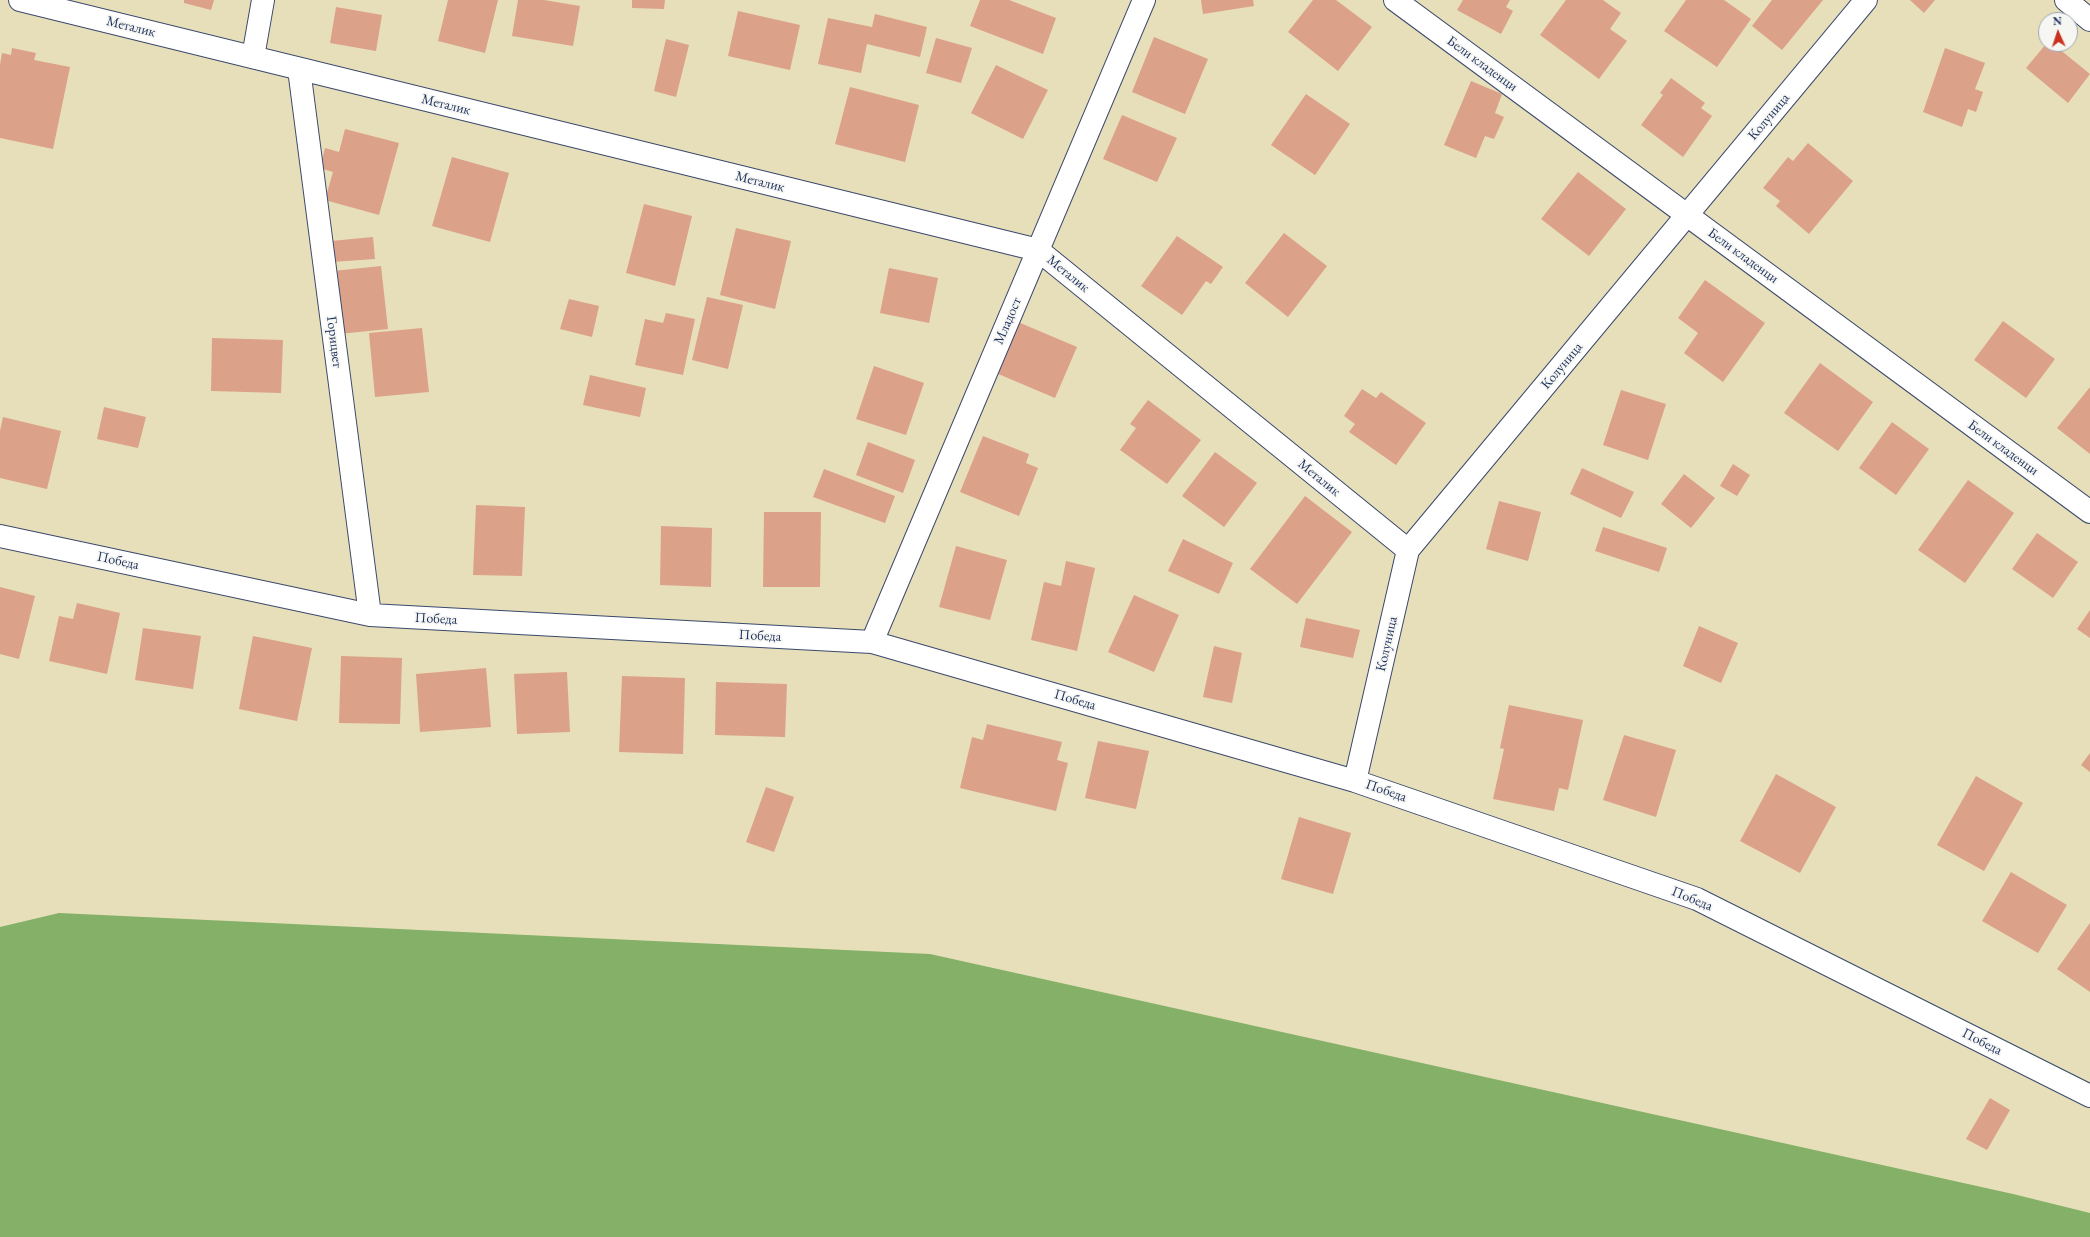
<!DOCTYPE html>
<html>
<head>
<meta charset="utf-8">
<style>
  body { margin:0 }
  #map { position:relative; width:2090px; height:1237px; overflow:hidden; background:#e7dfb9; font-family:"EB Garamond",serif }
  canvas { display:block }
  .north { position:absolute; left:2038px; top:12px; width:40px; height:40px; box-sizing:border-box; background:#f6f6f2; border:1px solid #9ea6b7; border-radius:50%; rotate:357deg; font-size:11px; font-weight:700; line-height:16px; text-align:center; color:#1b2f5e }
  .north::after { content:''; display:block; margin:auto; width:14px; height:18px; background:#c8321e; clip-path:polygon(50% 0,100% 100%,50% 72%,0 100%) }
</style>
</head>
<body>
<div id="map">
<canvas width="2090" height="1237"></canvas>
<div class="north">N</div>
</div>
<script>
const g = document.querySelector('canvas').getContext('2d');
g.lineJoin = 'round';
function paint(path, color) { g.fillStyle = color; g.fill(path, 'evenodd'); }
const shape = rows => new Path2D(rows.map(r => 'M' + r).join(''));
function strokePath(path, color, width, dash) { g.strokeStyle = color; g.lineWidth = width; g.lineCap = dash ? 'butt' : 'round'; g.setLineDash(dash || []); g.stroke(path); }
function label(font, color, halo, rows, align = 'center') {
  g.font = font + ' "EB Garamond",serif'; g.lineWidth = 3.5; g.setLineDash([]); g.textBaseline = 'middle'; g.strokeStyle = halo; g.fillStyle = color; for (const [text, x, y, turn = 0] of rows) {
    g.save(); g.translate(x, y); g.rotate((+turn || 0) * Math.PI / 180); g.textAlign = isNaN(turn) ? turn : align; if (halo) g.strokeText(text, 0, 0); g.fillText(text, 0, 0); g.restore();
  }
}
const forest = shape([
  [59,913,930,954,2013,1194,2090,1213,2090,1237,0,1237,0,927]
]);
const building = shape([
  [184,0,214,0,211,10,184,3],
  [448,0,498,0,485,53,438,41],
  [518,0,544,0,580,6,573,46,512,36],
  [632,0,665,0,664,9,632,8],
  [980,0,1009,0,1056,18,1043,54,970,26],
  [1201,0,1253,0,1254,6,1203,14],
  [1313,0,1336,0,1372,27,1338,71,1288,32],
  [1463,0,1510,0,1506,7,1513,11,1501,34,1457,10],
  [1566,0,1603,0,1621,13,1610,29,1627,41,1599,79,1540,35],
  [1686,0,1724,0,1751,19,1717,67,1664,31],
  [1772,0,1823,0,1782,50,1752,26],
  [1910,0,1935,0,1924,13],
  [336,7,382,15,376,51,330,43],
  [738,11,800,25,790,70,728,56],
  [875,14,927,27,920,57,867,44,861,73,818,64,828,18,872,27],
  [1154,37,1208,59,1185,114,1132,92],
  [936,38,972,48,961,83,926,73],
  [666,39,689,45,676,97,654,91],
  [2046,44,2053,44,2090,74,2068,103,2026,68],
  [12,48,36,53,34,60,70,67,53,149,0,138,0,65,2,53,11,55],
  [1945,48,1985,63,1975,89,1983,92,1976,112,1968,109,1962,127,1923,112],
  [996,65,1048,90,1023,139,971,113],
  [1671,78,1705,103,1701,108,1712,116,1683,157,1641,125,1663,95,1660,93],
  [1471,81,1502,94,1495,113,1504,117,1494,139,1485,136,1476,158,1444,145],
  [850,87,919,105,905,162,835,144],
  [1306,94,1350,124,1315,175,1271,145],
  [1122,115,1177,138,1157,182,1103,159],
  [345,129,399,143,379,215,325,200,333,172,320,168,325,148,339,152],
  [1808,143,1853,181,1809,234,1776,206,1780,201,1763,188,1788,157,1793,161],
  [452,157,509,173,490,242,432,226],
  [1578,172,1626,209,1589,256,1541,219],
  [644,204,692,216,675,286,626,273],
  [736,228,791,241,775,309,720,295],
  [1284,233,1327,266,1288,317,1245,283],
  [1177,236,1223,267,1211,284,1206,281,1182,315,1141,286],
  [373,237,375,259,332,262,331,241],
  [381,266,388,329,339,334,333,271],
  [889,268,938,278,929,323,880,313],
  [1705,280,1765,323,1723,382,1684,353,1698,333,1678,318],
  [707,297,743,305,728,369,692,360],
  [569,299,599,306,592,337,560,329],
  [666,313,695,319,683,375,635,365,645,319,663,323],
  [2003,321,2055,359,2026,398,1974,360],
  [1018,322,1077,347,1055,398,996,373],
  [422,328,429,392,375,397,369,333],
  [212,338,283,340,281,393,211,391],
  [1820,363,1873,402,1838,451,1784,413],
  [874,366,924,383,906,435,856,419],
  [590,375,646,388,640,417,583,405],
  [2090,387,2090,454,2057,428],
  [1362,389,1376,398,1381,392,1426,423,1396,465,1349,432,1355,424,1344,416],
  [1621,390,1666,404,1648,460,1603,445],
  [1148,400,1201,440,1167,484,1120,450,1136,428,1130,424],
  [104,407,146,417,138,448,97,439],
  [3,417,61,431,47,489,0,478,0,431],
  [1892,422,1929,449,1896,495,1859,468],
  [983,436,1029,454,1026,463,1038,468,1019,516,960,492],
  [868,442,915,460,903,493,856,475],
  [1215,452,1257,483,1224,527,1182,496],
  [1733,464,1750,475,1737,496,1720,486],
  [1582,468,1634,492,1621,518,1570,494],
  [824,469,895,496,885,523,813,497],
  [1684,474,1715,498,1691,528,1661,504],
  [1968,480,2014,513,1965,583,1918,550],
  [1305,496,1352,532,1297,604,1250,569],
  [1499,501,1541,512,1528,561,1486,549],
  [476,505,525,507,522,576,473,575],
  [764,512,821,512,820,587,763,587],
  [661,526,712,528,711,587,660,585],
  [1603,527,1667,548,1659,572,1595,551],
  [2037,533,2078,562,2053,598,2012,569],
  [1183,539,1233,563,1219,594,1168,571],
  [956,546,1007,560,990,620,939,607],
  [1066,561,1095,568,1077,651,1031,640,1044,582,1061,586],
  [0,587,35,596,19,659,0,654],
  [1134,595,1179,615,1154,672,1108,652],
  [77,603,120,613,107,674,49,661,59,616,73,619],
  [2090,610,2090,638,2077,629],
  [1306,618,1360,630,1353,658,1300,647],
  [1699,626,1738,643,1721,683,1683,666],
  [143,628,201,636,193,689,135,680],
  [253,636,312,648,297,721,239,709],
  [1214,646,1242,653,1232,703,1203,697],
  [341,656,402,658,400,724,339,723],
  [486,668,491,727,420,732,416,674],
  [567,672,570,732,517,734,514,674],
  [622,676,685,678,683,754,619,752],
  [716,682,787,684,785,737,715,735],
  [1509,705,1583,720,1568,790,1559,788,1554,811,1493,799,1504,749,1500,748],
  [987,724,1062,742,1057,760,1068,763,1056,811,960,788,972,737,983,740],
  [1624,735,1676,750,1656,817,1603,800],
  [1098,741,1149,751,1136,809,1085,798],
  [2090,753,2090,772,2081,765],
  [1776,774,1836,807,1800,873,1740,841],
  [1976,776,2023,803,1984,871,1937,845],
  [766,787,794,797,774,852,746,842],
  [1299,817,1351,833,1333,894,1281,879],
  [2011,872,2067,905,2038,953,1982,921],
  [2090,923,2090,992,2057,969],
  [1990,1098,2010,1110,1987,1150,1966,1139]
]);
const street = shape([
  [20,0,1038,250,1408,550],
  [1395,0,2090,512],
  [2066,0,2090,20],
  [253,57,263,0],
  [299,69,370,615],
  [0,536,370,615,872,642,1355,781,1697,899,2090,1096],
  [872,642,1144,0],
  [1355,781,1408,550,1866,0]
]);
const streetNames = [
  ["Металик",131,27,14],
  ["Бели кладенци",1482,64,36],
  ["Металик",446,105,14],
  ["Колуница",1769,117,-50],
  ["Металик",760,182,14],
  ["Бели кладенци",1743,256,36],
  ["Металик",1068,274,39],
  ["Младост",1008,321,-67],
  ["Горицвет",334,342,83],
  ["Колуница",1562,366,-50],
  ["Бели кладенци",2003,448,36],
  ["Металик",1319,478,39],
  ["Победа",118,561,12],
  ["Победа",436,619,3],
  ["Победа",760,636,3],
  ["Колуница",1387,644,-77],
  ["Победа",1075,700,16],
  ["Победа",1386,791,19],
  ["Победа",1692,899,22],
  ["Победа",1982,1042,27]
];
paint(forest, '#84b068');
paint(building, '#dca189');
strokePath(street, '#3a496c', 24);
strokePath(street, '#fff', 22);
label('14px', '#1b2f5e', '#f6f6f2', streetNames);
</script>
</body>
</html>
